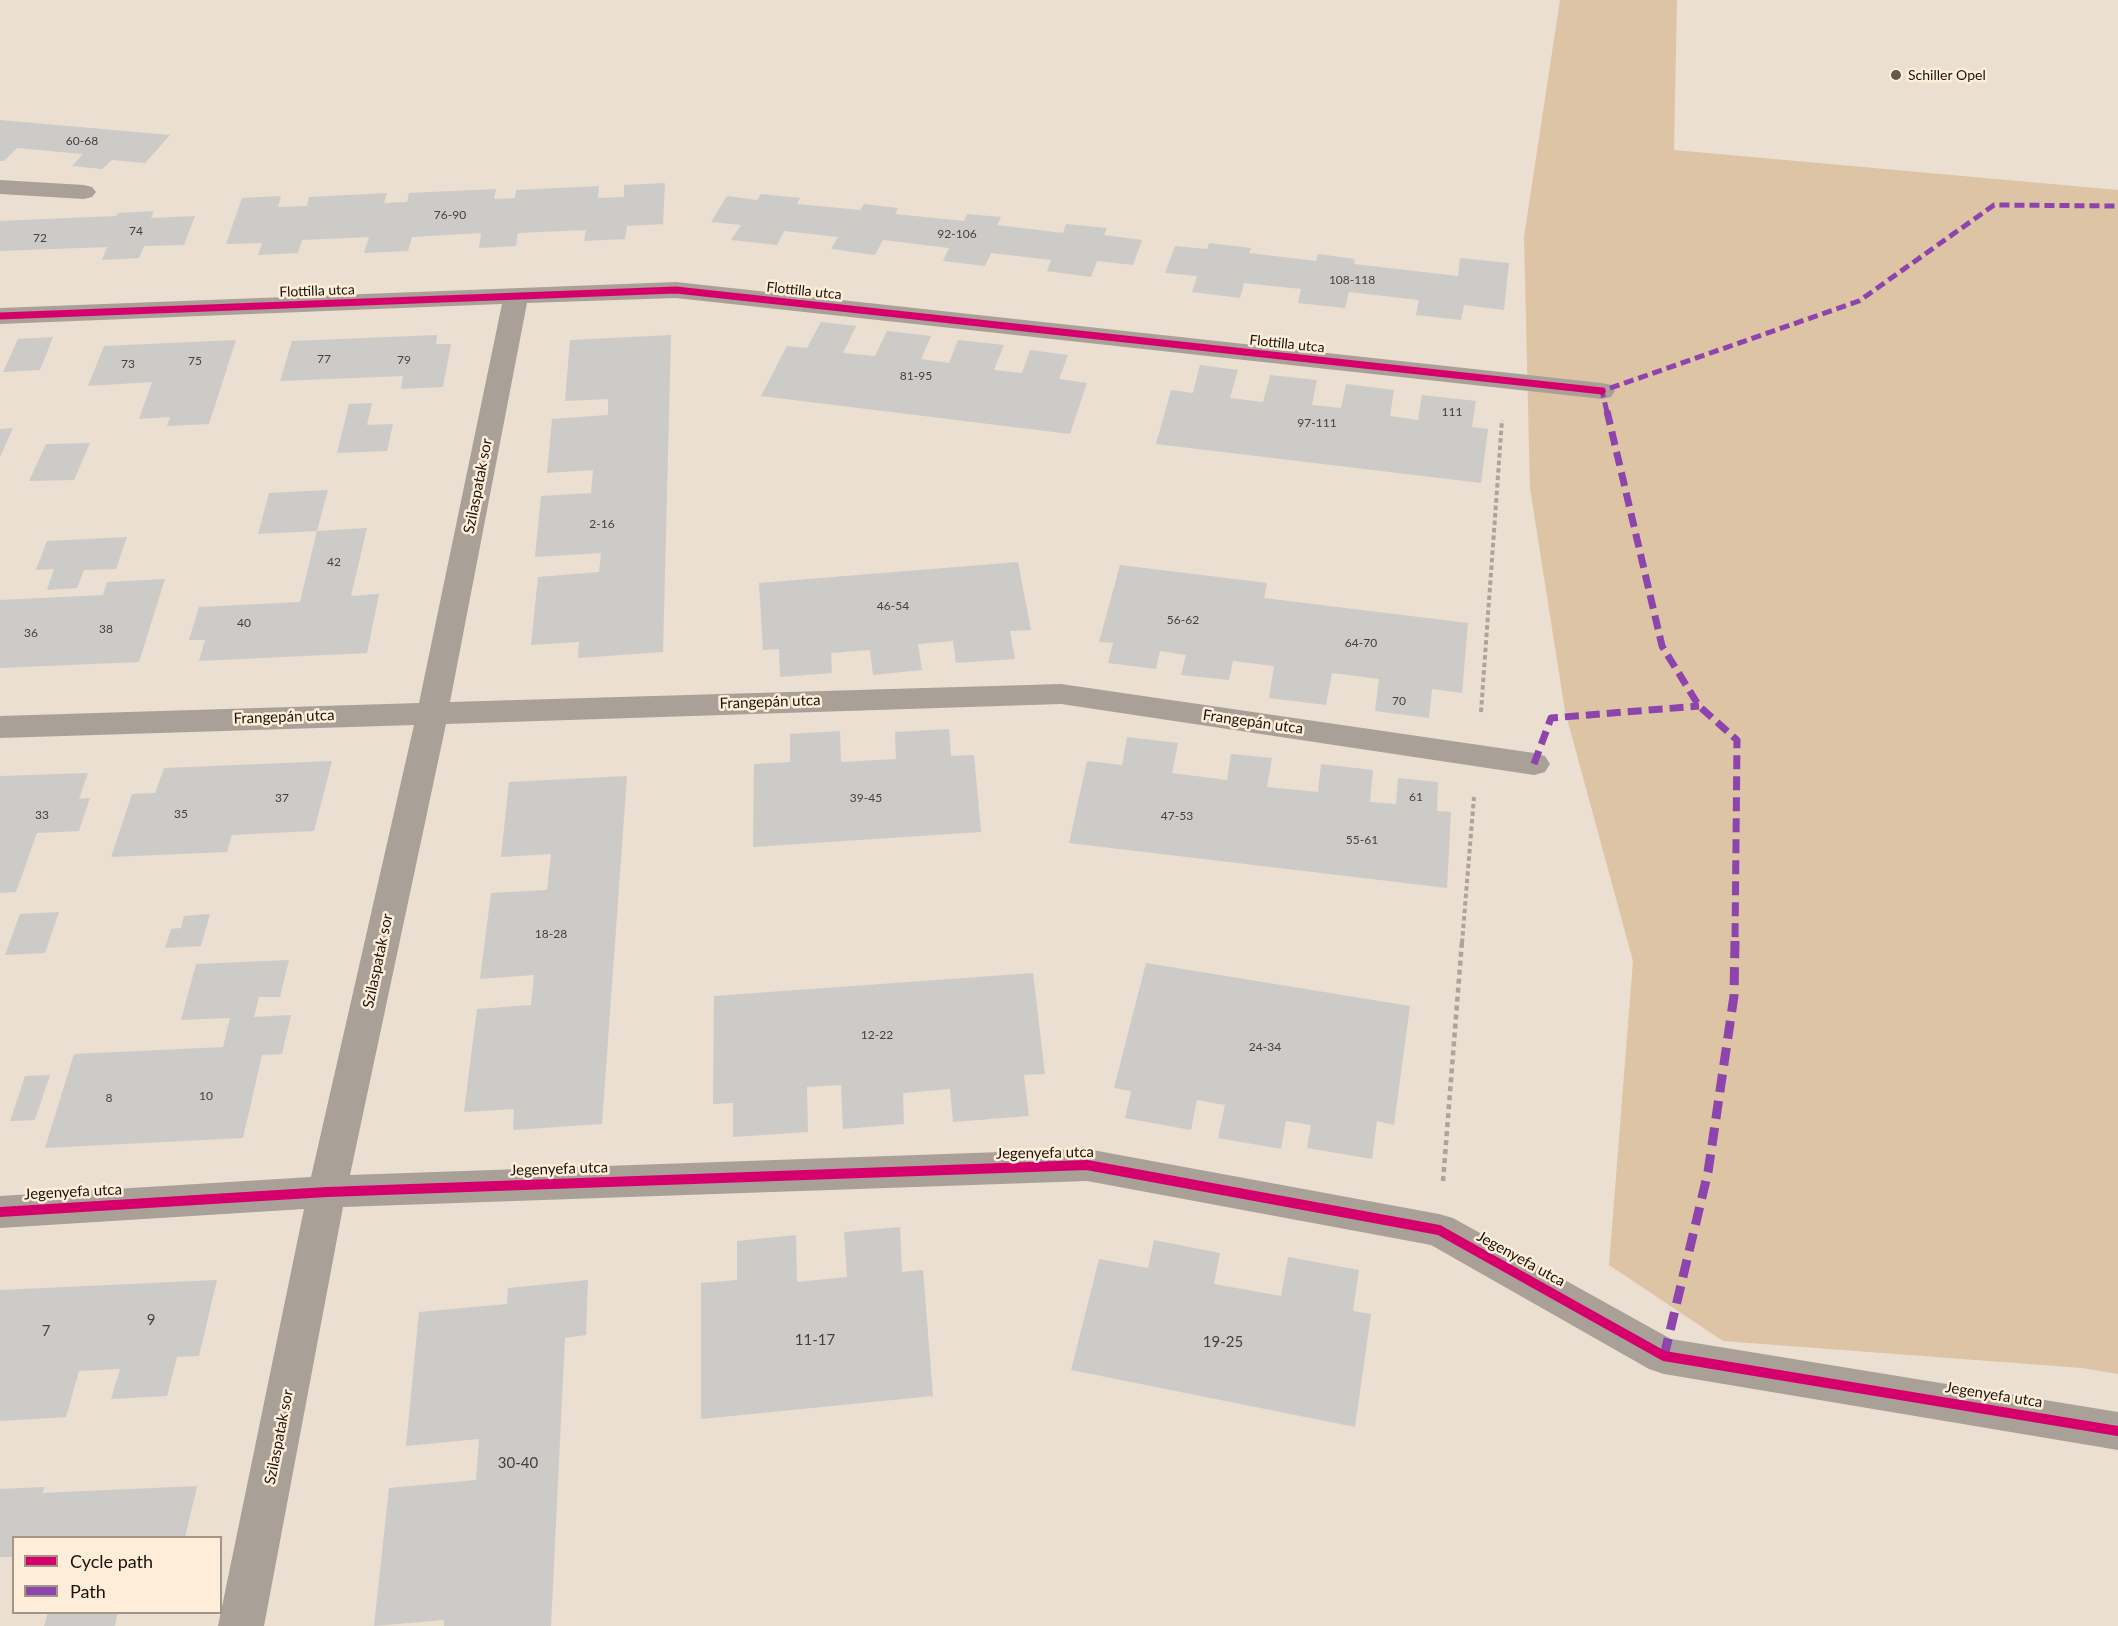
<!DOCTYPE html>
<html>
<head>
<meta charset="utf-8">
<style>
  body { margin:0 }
  #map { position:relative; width:2118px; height:1626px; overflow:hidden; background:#eadfd0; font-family:Lato,sans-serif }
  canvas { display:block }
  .legend { position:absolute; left:12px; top:1536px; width:210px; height:78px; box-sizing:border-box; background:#feedd9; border:2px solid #a39686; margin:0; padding:8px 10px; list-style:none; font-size:18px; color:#1a130a }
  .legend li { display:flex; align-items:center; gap:12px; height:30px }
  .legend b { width:30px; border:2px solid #a39686 }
</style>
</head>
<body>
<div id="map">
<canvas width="2118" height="1626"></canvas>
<ul class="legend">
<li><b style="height:8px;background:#d6006c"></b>Cycle path</li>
<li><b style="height:8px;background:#8e44ad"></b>Path</li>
</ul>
</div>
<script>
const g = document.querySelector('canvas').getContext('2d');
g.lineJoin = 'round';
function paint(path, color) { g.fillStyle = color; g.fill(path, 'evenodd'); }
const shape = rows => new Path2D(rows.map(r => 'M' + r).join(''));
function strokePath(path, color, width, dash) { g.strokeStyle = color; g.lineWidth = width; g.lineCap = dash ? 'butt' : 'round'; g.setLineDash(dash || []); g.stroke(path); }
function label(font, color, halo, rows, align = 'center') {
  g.font = font + ' Lato,sans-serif'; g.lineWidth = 5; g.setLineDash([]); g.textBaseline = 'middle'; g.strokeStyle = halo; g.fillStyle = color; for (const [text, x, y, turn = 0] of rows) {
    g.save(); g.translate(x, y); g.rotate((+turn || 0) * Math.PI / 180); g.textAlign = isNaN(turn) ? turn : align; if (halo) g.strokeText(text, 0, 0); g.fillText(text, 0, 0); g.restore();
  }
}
const forest = shape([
  [1560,0,1677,0,1674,150,2118,190,2118,1374,2082,1368,1723,1341,1609,1265,1633,961,1565,711,1530,488,1524,237]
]);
const building = shape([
  [0,120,170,135,145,163,112,160,102,169,72,166,83,154,17,148,4,161,0,161],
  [665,183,663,224,627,226,625,239,584,241,586,230,518,233,516,246,479,248,481,233,412,237,408,251,364,253,369,237,302,240,298,253,258,255,262,243,226,244,242,198,281,196,278,207,307,206,309,197,387,193,384,203,407,202,409,193,496,189,494,199,515,198,516,190,599,186,598,198,624,197,624,185],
  [761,194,800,198,797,204,860,210,864,204,898,208,895,214,964,221,967,214,1001,217,997,225,1063,233,1066,224,1107,228,1104,235,1142,240,1133,265,1097,261,1091,277,1047,271,1051,260,991,253,985,266,943,261,949,248,883,240,875,255,831,249,838,237,784,231,777,245,731,240,741,225,711,222,727,196,757,200],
  [154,211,151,218,195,216,184,245,144,246,139,258,102,260,107,247,0,251,0,221,116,216,118,213],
  [1209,243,1251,248,1249,253,1316,261,1318,254,1355,259,1354,264,1458,276,1460,258,1509,263,1504,310,1464,305,1461,320,1416,315,1419,300,1349,292,1345,308,1298,303,1301,289,1244,283,1240,298,1192,292,1197,276,1165,273,1175,246,1207,249],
  [821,322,856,326,843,353,875,356,887,331,931,336,921,359,949,363,958,340,1004,345,994,370,1022,373,1030,350,1068,355,1059,379,1087,383,1070,434,761,396,787,346,807,348],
  [437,335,436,344,451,344,443,387,401,389,403,376,280,381,292,341],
  [671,335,663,652,578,658,579,642,531,645,538,577,599,572,601,553,535,557,541,496,591,493,593,470,547,473,552,419,608,415,608,399,565,401,570,340],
  [53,337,40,370,3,372,18,339],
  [236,340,209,424,167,426,170,417,139,419,152,382,88,386,104,346],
  [1200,365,1238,370,1230,398,1263,402,1270,375,1317,380,1312,405,1341,408,1346,384,1394,390,1390,416,1418,420,1422,395,1476,401,1472,427,1488,429,1481,483,1156,444,1171,390,1193,393],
  [372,403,367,425,393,424,387,451,337,453,349,404],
  [13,428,0,457,0,429],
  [90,443,74,480,29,481,46,444],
  [328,490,317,531,258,534,269,493],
  [367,528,351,596,379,594,367,653,199,661,205,640,189,640,199,607,300,602,317,531],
  [127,537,116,569,84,570,77,588,47,590,54,569,36,570,47,541],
  [1018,562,1031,630,1010,631,1015,659,956,663,953,641,918,644,922,670,873,675,870,650,831,653,832,673,780,677,779,649,763,650,759,583],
  [1120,565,1267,583,1264,598,1468,623,1462,693,1432,689,1429,718,1375,711,1379,679,1332,673,1326,705,1269,698,1274,666,1233,661,1229,680,1181,675,1186,655,1160,651,1156,669,1108,663,1113,643,1099,642],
  [165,579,139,662,0,668,0,600,103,595,107,582],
  [949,729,951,756,974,755,981,832,753,847,754,764,790,762,790,734,840,731,841,762,896,759,895,732],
  [1127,737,1178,743,1172,773,1227,780,1231,754,1272,758,1267,787,1318,792,1321,764,1373,770,1370,802,1396,804,1398,778,1438,782,1437,811,1451,812,1447,888,1069,843,1087,761,1122,765],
  [332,761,314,831,232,835,227,852,111,857,132,794,155,793,164,768],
  [88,773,79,799,90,798,79,831,37,833,16,892,0,893,0,776],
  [627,776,602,1124,513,1130,514,1109,464,1112,477,1009,531,1005,534,975,480,979,491,893,547,890,551,854,501,857,509,782],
  [59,912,45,953,5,955,20,914],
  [210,914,201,946,165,948,171,929,181,928,184,916],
  [289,960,280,997,259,997,254,1017,291,1015,282,1054,262,1055,243,1138,45,1148,74,1054,223,1047,230,1018,181,1020,196,964],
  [1146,963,1410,1006,1394,1125,1377,1121,1372,1159,1307,1148,1311,1125,1286,1121,1281,1149,1218,1138,1225,1105,1197,1100,1191,1130,1125,1118,1131,1091,1114,1088],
  [1033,973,1045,1074,1024,1075,1029,1116,953,1122,950,1089,903,1093,904,1124,843,1129,841,1085,807,1087,808,1132,733,1137,733,1103,713,1104,714,996],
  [50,1075,35,1120,10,1121,25,1076],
  [900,1227,902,1272,923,1270,933,1396,701,1419,701,1283,737,1280,737,1241,796,1235,797,1282,847,1277,844,1232],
  [1154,1240,1220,1253,1214,1284,1281,1296,1288,1257,1359,1270,1353,1311,1371,1314,1355,1427,1071,1370,1099,1259,1148,1268],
  [217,1280,199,1356,177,1357,167,1396,111,1399,120,1369,79,1371,66,1417,0,1421,0,1290],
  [588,1280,586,1335,565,1338,551,1626,444,1626,444,1620,374,1626,389,1488,476,1480,479,1439,406,1446,419,1312,507,1304,508,1288],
  [197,1486,185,1538,14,1538,14,1557,0,1557,0,1489,45,1487,42,1493],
  [48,1612,118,1612,115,1626,44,1626]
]);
const pathFar1 = shape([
  [1481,712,1502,420],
  [1462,943,1474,797]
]);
const path = shape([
  [1443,1181,1462,941]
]);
const service = shape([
  [0,180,84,185,92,187,96,192,92,197,84,199,0,194,0,180]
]);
const minor = shape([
  [676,282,1602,383,1611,385,1615,391,1611,397,1602,399,676,298,527,303,450,702,1061,684,1534,753,1545,756,1550,764,1545,772,1534,775,1061,704,446,724,350,1175,1087,1149,1439,1214,1453,1218,1671,1339,2118,1412,2118,1450,1664,1374,1649,1369,1431,1245,1087,1181,343,1207,264,1626,218,1626,304,1209,0,1228,0,1196,311,1177,414,725,0,738,0,716,419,703,502,304,0,324,0,308,676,282]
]);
const quietFar2 = shape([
  [1607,412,1602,391,1859,301,1994,205,2118,206]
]);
const quietFar1 = shape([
  [1607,411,1662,646,1699,706,1737,740,1735,943],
  [1534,764,1551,718,1699,706]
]);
const quiet = shape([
  [1664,1356,1708,1172,1734,996,1735,941]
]);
const cyclewayFar1 = shape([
  [0,316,676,290,1602,391]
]);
const cycleway = shape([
  [0,1212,327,1192,1087,1165,1439,1230,1664,1356,2118,1431]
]);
const markers = [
  [1896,75,6,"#635a4f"]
];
const numberNames = [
  ["60-68",82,141],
  ["76-90",450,215],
  ["74",136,231],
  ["92-106",957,234],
  ["72",40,238],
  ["108-118",1352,280],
  ["77",324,359],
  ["79",404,360],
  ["75",195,361],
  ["73",128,364],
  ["81-95",916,376],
  ["111",1452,412],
  ["97-111",1317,423],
  ["2-16",602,524],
  ["42",334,562],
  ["46-54",893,606],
  ["56-62",1183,620],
  ["40",244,623],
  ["38",106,629],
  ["36",31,633],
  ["64-70",1361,643],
  ["70",1399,701],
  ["61",1416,797],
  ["37",282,798],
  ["39-45",866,798],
  ["35",181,814],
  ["33",42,815],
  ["47-53",1177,816],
  ["55-61",1362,840],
  ["18-28",551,934],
  ["12-22",877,1035],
  ["24-34",1265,1047],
  ["10",206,1096],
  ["8",109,1098]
];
const farPoinames = [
  ["Schiller Opel",1908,75]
];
const farStreetnames = [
  ["Flottilla utca",317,291,-2],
  ["Flottilla utca",804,291,6],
  ["Flottilla utca",1287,344,6]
];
const streetNames = [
  ["Szilaspatak sor",478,486,-79],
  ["Frangepán utca",770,702,-2],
  ["Frangepán utca",284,717,-2],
  ["Frangepán utca",1253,722,8],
  ["Szilaspatak sor",378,961,-78],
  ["Jegenyefa utca",1045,1153,-1],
  ["Jegenyefa utca",559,1169,-2],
  ["Jegenyefa utca",73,1192,-3],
  ["Jegenyefa utca",1521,1259,29],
  ["Jegenyefa utca",1994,1395,9],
  ["Szilaspatak sor",279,1437,-79]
];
const nearNumbernames = [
  ["9",151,1320],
  ["7",46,1331],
  ["11-17",815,1340],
  ["19-25",1223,1342],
  ["30-40",518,1463]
];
paint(forest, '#dcc4a4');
paint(building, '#cccbc8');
strokePath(pathFar1, '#aca49b', 4, [4.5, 3]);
strokePath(path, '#aca49b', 4.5, [5, 4]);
paint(service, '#a9a198');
paint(minor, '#a9a198');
strokePath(quietFar2, '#8e44ad', 5, [10, 5]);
strokePath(quietFar1, '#8e44ad', 7, [14, 7]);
strokePath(quiet, '#8e44ad', 9, [18, 9]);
strokePath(cyclewayFar1, '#d6006c', 7);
strokePath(cycleway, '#d6006c', 10);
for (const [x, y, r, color] of markers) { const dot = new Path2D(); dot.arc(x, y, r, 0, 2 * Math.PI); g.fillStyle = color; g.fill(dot); strokePath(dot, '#feedd9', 2); }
label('12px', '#46413a', null, numberNames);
label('14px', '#1a130a', '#feedd9', farPoinames, 'left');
label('14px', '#1a130a', '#feedd9', farStreetnames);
label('15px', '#1a130a', '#feedd9', streetNames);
label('15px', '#46413a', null, nearNumbernames);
</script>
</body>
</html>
